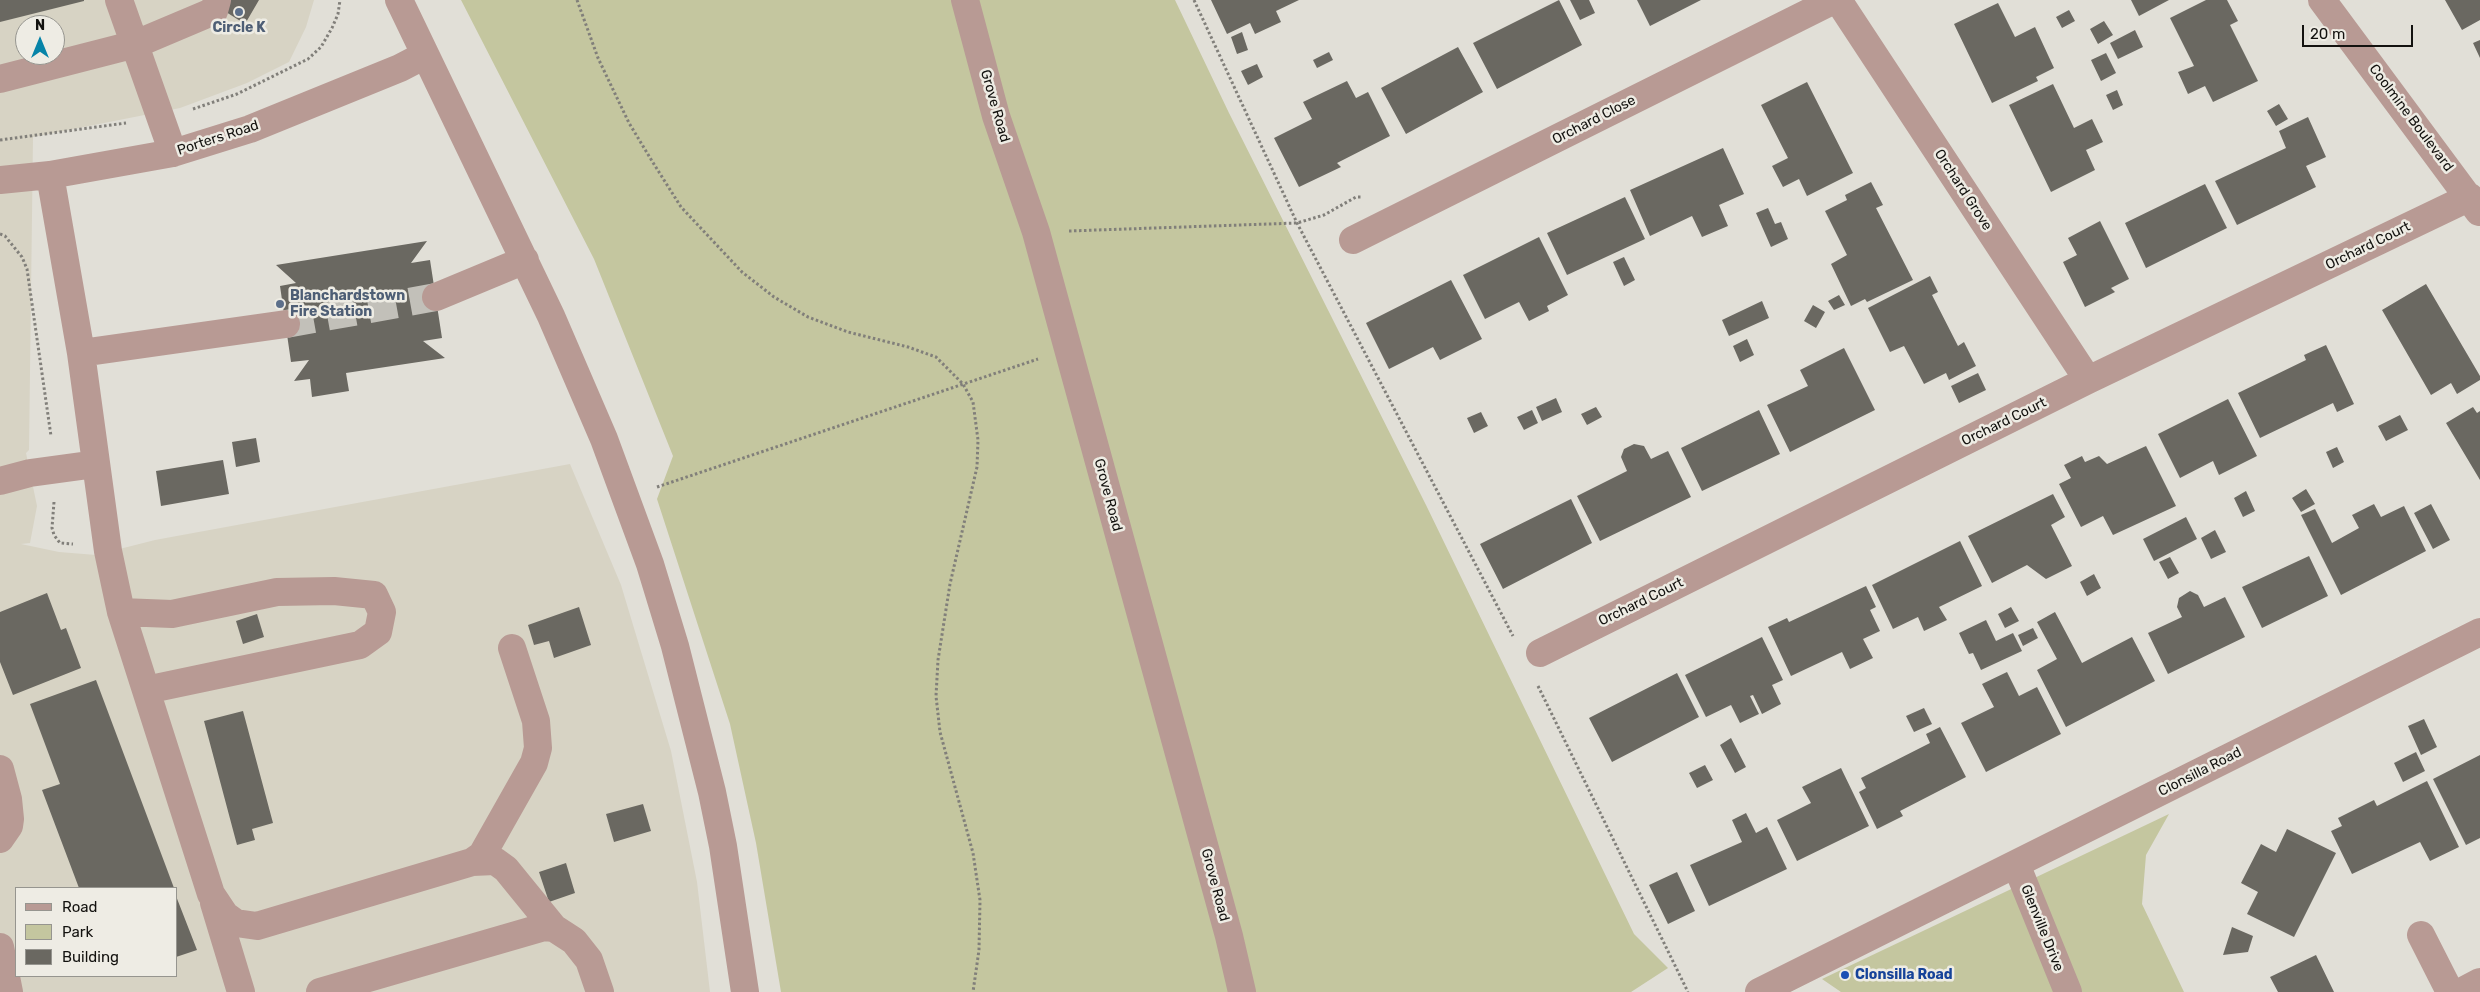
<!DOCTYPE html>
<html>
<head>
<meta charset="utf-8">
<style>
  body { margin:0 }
  #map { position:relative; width:2480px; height:992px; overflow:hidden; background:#e1dfd7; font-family:Rubik,sans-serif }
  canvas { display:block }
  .legend { position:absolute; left:15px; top:887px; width:162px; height:90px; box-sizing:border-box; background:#eeece4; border:1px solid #96958f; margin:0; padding:6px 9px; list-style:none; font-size:15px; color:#13120f }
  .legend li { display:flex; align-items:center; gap:10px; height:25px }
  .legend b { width:25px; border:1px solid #96958f }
  .north { position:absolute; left:15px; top:15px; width:50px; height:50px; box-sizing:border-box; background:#eeece4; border:1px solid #96958f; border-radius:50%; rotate:0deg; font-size:14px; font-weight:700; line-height:20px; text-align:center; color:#13120f }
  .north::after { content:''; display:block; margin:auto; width:18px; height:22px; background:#0784a8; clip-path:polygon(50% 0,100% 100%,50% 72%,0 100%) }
  .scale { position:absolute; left:2302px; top:25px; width:111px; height:22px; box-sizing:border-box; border:2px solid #13120f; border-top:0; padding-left:6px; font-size:15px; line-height:18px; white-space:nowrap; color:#13120f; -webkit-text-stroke:4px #eeece4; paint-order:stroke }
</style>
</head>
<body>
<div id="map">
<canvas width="2480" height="992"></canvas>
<ul class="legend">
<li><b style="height:6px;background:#b89a94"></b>Road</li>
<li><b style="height:14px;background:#c4c69f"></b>Park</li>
<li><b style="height:14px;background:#6a6861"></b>Building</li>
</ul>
<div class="north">N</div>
<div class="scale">20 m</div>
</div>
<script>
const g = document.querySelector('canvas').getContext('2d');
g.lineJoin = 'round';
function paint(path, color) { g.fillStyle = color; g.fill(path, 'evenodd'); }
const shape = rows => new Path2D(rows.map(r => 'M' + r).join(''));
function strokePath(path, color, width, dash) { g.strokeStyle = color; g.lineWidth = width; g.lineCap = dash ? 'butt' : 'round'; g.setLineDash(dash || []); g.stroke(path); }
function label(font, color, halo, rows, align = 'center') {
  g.font = font + ' Rubik,sans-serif'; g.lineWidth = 5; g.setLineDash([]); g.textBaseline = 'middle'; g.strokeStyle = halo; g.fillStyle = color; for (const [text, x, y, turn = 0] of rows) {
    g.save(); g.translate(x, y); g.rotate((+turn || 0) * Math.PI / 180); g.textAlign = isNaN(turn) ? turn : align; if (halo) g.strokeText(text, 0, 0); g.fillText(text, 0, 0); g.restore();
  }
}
const built = shape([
  [0,0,314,0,306,27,289,62,247,83,180,108,33,137,29,450,26,453,37,506,30,543,21,544,59,552,96,555,155,540,570,464,621,585,671,751,697,882,710,992,0,992],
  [25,25,55,25,55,55,25,55],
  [16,888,176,888,176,976,16,976]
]);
const green = shape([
  [461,0,1175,0,1229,113,1426,505,1634,934,1668,968,1631,992,781,992,756,843,730,724,657,499,673,456,594,259],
  [2169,814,2146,855,2142,904,2184,992,1841,992,1822,979]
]);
const building = shape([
  [0,0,84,0,84,1,0,22],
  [207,0,259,0,245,24],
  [1211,0,1299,0,1276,11,1281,22,1255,34,1250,23,1227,34],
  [1559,0,1582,45,1497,89,1473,43],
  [1570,0,1589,0,1595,13,1580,20],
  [1637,0,1701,0,1650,26],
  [2131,0,2169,0,2139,16],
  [2206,0,2227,0,2238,21,2230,25,2258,81,2213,102,2205,86,2188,94,2178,72,2194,66,2170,18],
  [2445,0,2480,0,2480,20,2462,30],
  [1998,3,2015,37,2035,27,2054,68,2036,77,2038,81,1992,103,1954,24],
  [2069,10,2075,21,2062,28,2056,17],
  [2104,21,2113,35,2098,44,2090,29],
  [2135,30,2143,47,2118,59,2110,43],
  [1242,32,1248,50,1237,54,1231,37],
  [2480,40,2480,58,2473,43],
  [1458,47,1483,92,1406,134,1381,88],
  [1329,52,1333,60,1317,68,1313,60],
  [2106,53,2116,73,2101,81,2091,60],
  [1257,64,1263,77,1248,85,1241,71],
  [1347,81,1356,98,1368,92,1390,136,1337,163,1341,167,1299,187,1274,138,1312,119,1303,102],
  [1807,82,1853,173,1807,196,1799,179,1783,187,1772,166,1788,158,1761,105],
  [2053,84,2074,128,2092,119,2103,142,2086,150,2095,170,2051,192,2009,105],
  [2117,90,2123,105,2113,110,2106,95],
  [2279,104,2288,119,2276,126,2267,111],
  [2308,117,2326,157,2306,166,2316,187,2237,225,2215,181,2286,148,2279,131],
  [1723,148,1744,194,1719,205,1728,226,1702,237,1692,216,1650,236,1630,190],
  [1871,182,1883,205,1876,208,1913,280,1867,302,1865,299,1851,306,1831,264,1847,255,1825,211,1847,200,1845,195],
  [2205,184,2227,228,2146,268,2125,223],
  [1625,197,1645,239,1567,275,1547,233],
  [1768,208,1775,224,1781,222,1788,239,1771,247,1756,213],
  [2100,221,2129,279,2111,288,2115,292,2085,307,2063,262,2077,255,2068,238],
  [1539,237,1568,295,1547,306,1549,311,1529,321,1519,302,1485,319,1463,275],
  [427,241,411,263,430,260,442,338,423,341,445,358,346,373,349,391,312,397,310,379,294,381,309,360,291,362,280,286,296,283,276,265],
  [1624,257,1635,280,1624,286,1613,262],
  [1930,276,1938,292,1932,295,1958,346,1964,342,1976,366,1949,380,1946,373,1924,384,1904,346,1890,352,1868,308],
  [1451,280,1482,339,1440,360,1433,347,1389,369,1366,323],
  [2426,284,2480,376,2480,380,2457,394,2451,383,2431,395,2382,310],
  [1839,295,1845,305,1834,310,1828,301],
  [1762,301,1769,318,1729,336,1722,320],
  [1813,305,1825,312,1816,328,1804,321],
  [1747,339,1754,355,1740,362,1733,346],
  [2326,345,2354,404,2337,412,2333,403,2260,438,2238,393,2306,360,2304,355],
  [1844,348,1875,410,1790,452,1767,405,1808,386,1800,370],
  [1978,373,1986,390,1959,403,1951,386],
  [1556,398,1562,412,1542,421,1536,407],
  [2228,399,2257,456,2219,475,2213,461,2180,478,2158,434],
  [1596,407,1602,417,1587,425,1581,414],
  [2473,407,2477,413,2480,411,2480,480,2446,423],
  [1532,410,1538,423,1524,430,1517,417],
  [1759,410,1780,454,1702,491,1681,448],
  [1481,412,1488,426,1474,433,1467,418],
  [2400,415,2408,430,2386,441,2378,426],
  [256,438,260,462,236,467,232,442],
  [1634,444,1644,446,1651,459,1668,451,1691,497,1600,541,1577,496,1627,471,1621,457,1624,449],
  [2146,446,2176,506,2113,535,2103,516,2081,527,2059,484,2071,478,2064,465,2082,456,2085,462,2099,456,2107,464],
  [2337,447,2344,462,2333,468,2326,452],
  [223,460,229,494,161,506,156,471],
  [2306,489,2315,504,2301,512,2292,498],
  [2246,491,2255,511,2243,517,2234,498],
  [2053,494,2065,517,2051,525,2072,566,2046,579,2027,565,1992,583,1968,536],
  [1571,499,1592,543,1503,589,1480,544],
  [2374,504,2381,517,2404,506,2426,551,2341,595,2301,515,2315,509,2332,543,2359,528,2352,515],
  [2431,504,2450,540,2433,549,2414,513],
  [2186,517,2197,539,2154,561,2143,539],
  [2215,530,2226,552,2211,559,2201,538],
  [1960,541,1982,586,1939,607,1947,620,1924,631,1918,617,1893,629,1872,585],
  [2309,556,2328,596,2262,628,2242,587],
  [2170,557,2179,573,2168,579,2159,562],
  [2094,574,2101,588,2087,596,2080,582],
  [1866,586,1876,607,1870,610,1880,631,1863,639,1873,658,1850,669,1842,652,1791,676,1768,627,1787,618,1789,622],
  [2190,591,2198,595,2204,607,2225,597,2245,637,2168,674,2148,633,2182,617,2177,607,2179,598],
  [47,593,61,630,66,628,81,668,13,695,0,662,0,612],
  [579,607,591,645,554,658,549,641,534,645,528,625],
  [2011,607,2019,621,2005,628,1998,614],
  [2055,612,2082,663,2132,637,2155,681,2066,727,2037,670,2057,659,2037,622],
  [257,614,264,637,243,644,236,621],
  [1986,620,1996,641,2013,633,2022,651,1981,670,1973,653,1969,654,1959,633],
  [2033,628,2038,638,2023,646,2018,635],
  [1762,637,1783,680,1772,685,1781,704,1762,714,1753,695,1750,696,1759,714,1740,723,1731,705,1706,717,1685,675],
  [2007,672,2019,696,2037,687,2061,734,1986,772,1961,723,1994,707,1982,684],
  [1677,673,1699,717,1612,762,1589,718],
  [96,680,174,888,79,888,42,790,60,784,30,704],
  [1924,708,1932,724,1914,732,1906,716],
  [243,711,273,823,252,829,255,840,237,845,204,721],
  [2424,719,2437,747,2421,755,2408,726],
  [1940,727,1966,777,1900,811,1903,816,1877,829,1859,792,1866,788,1861,778,1930,743,1926,734],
  [1731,738,1746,767,1735,773,1720,745],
  [2416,752,2425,771,2403,782,2394,763],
  [2480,755,2480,838,2466,845,2433,779],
  [1705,765,1713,780,1697,788,1689,773],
  [1841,768,1869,826,1797,861,1777,820,1811,803,1802,787],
  [2427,781,2459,847,2430,861,2420,842,2352,874,2331,831,2342,826,2338,818,2374,800,2377,806],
  [643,804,651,831,614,842,606,814],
  [1746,813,1756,833,1767,827,1787,869,1709,906,1690,865,1742,842,1732,820],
  [2287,829,2336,853,2294,937,2247,914,2258,892,2241,883,2261,844,2276,852],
  [566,863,575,893,549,902,539,872],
  [1677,872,1695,911,1668,924,1649,885],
  [176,896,197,950,176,957],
  [2232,927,2253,936,2248,952,2223,955],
  [2316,955,2334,992,2278,992,2270,977]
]);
const minorTunnel = shape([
  [286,324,436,297]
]);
const path = shape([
  [577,0,598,58,629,123,652,161,681,207,742,272,774,297,808,317,848,332,908,347,936,357,963,384,973,402,978,440,977,467,950,584,938,660,936,696,940,732,973,853,980,900,979,950,973,992],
  [1194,0,1297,223,1513,636],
  [193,109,237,94,308,59,321,47,332,28,338,14,340,0],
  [0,140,126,123],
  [1069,231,1297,223,1324,215,1356,197,1362,197],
  [0,234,5,236,22,257,27,269,51,436],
  [657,487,1038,359],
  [54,502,52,528,54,535,60,543,73,544],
  [1538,686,1688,992]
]);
const minor = shape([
  [119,0,173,153],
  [399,0,551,316,604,439,650,564,675,646,712,792,723,846,745,992],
  [965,0,996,116,1036,232,1229,936,1242,992],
  [1838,0,2088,380],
  [2322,0,2479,212],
  [0,79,136,44,214,11,217,0],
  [50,175,81,353,108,551,121,612,211,894,225,915,236,923,257,926,472,862,482,855,534,763,538,748,536,721,512,648],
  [0,180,50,175,173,153,250,129,400,68,425,55],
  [1353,240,1834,0],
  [436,297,525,260],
  [81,353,286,324],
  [0,481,30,473,96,464],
  [121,612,172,614,277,592,334,591,374,595,382,612,378,632,360,645,146,690],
  [1540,653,2088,380,2470,197],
  [0,769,8,799,10,819,9,826,0,839],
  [472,862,495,861,506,869,554,928],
  [2016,864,2068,992],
  [214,903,241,992],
  [2421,935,2450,992],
  [0,947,9,992],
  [320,992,544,927,554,928,574,941,589,960,600,992],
  [1759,992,2480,632],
  [2461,992,2480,982]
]);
const markers = [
  [239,12,5,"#5c6f8a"],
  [280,304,5,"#5c6f8a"],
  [1845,975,5,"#1a4fb4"]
];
const serviceNames = [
  ["Circle K",239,28],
  ["Blanchardstown",290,296,"left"],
  ["Fire Station",290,312,"left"]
];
const streetNames = [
  ["Grove Road",995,106,74],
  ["Coolmine Boulevard",2411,118,53],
  ["Orchard Close",1594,120,-27],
  ["Porters Road",218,138,-18],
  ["Orchard Grove",1963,190,57],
  ["Orchard Court",2368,246,-26],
  ["Orchard Court",2004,422,-26],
  ["Grove Road",1108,495,75],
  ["Orchard Court",1641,602,-26],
  ["Clonsilla Road",2200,772,-27],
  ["Grove Road",1215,885,75],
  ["Glenville Drive",2042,928,68]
];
const transitNames = [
  ["Clonsilla Road",1855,975]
];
paint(built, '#d7d3c4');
paint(green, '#c4c69f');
paint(building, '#6a6861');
strokePath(minorTunnel, '#c2c0b9', 28, [28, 14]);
strokePath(path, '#817f7a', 3, [2.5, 2.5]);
strokePath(minor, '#b89a94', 28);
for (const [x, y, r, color] of markers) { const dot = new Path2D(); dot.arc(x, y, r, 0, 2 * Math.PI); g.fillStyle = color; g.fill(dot); strokePath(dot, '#eeece4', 2); }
label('bold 14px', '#4e5e75', '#eeece4', serviceNames);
label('14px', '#13120f', '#eeece4', streetNames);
label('bold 14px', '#164399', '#eeece4', transitNames, 'left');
</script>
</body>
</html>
